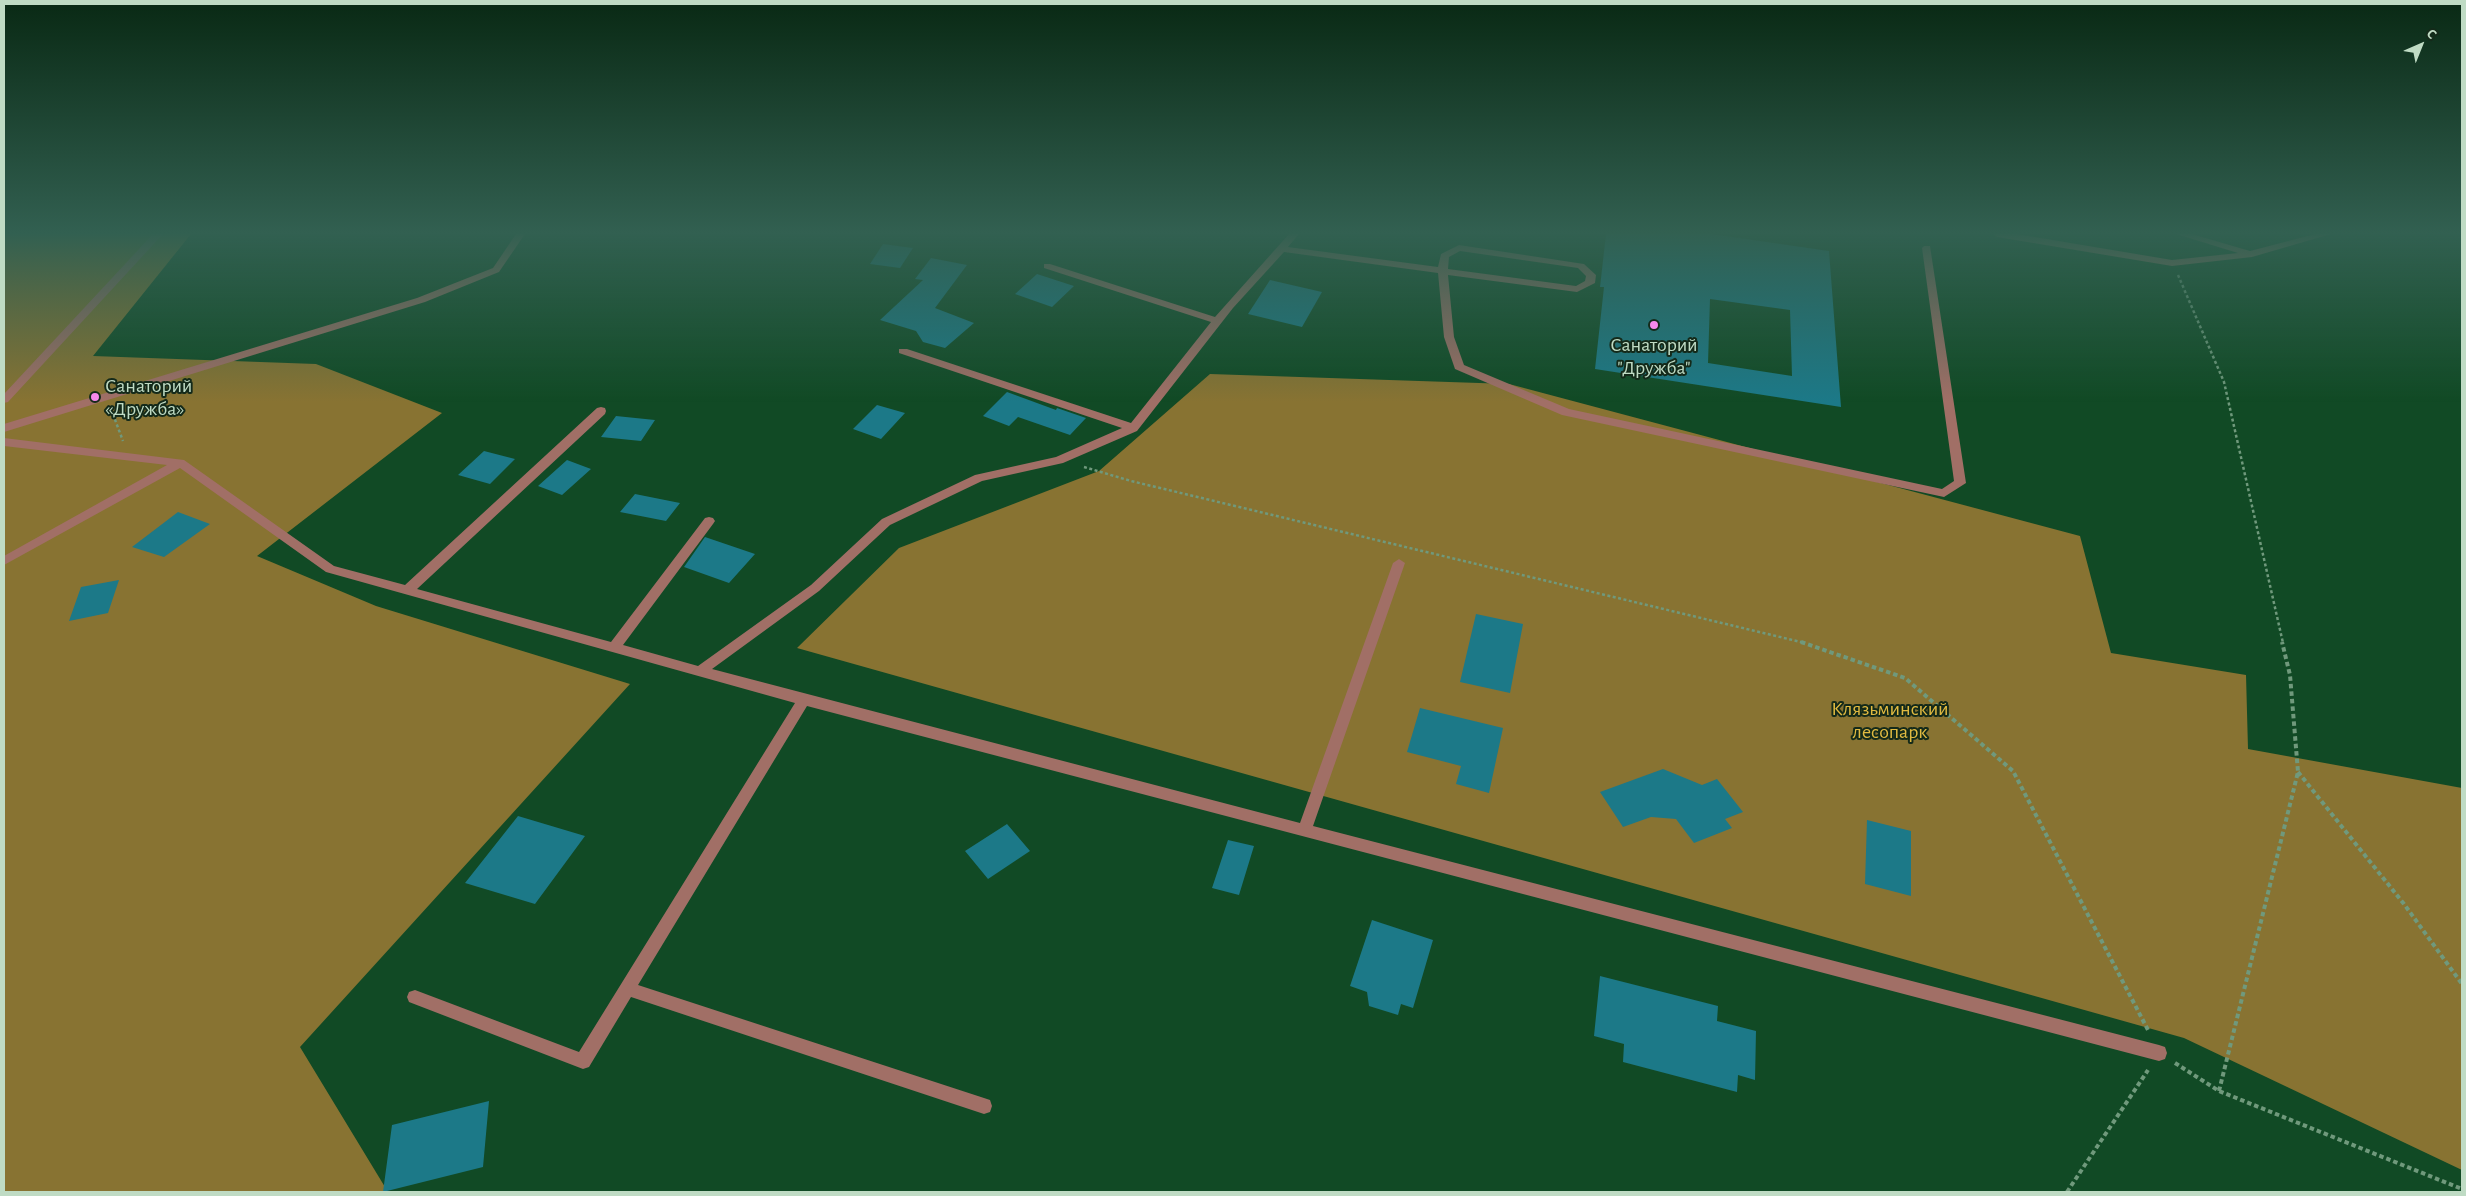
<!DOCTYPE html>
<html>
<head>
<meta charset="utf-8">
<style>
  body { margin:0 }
  #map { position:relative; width:2466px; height:1196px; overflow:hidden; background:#114a25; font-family:"Alegreya Sans",sans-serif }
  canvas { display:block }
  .frame { position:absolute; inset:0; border:5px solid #bfdbc4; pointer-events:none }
  .north { position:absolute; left:2396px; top:20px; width:50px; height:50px; -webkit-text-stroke:4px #142a1a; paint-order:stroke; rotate:44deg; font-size:14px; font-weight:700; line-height:20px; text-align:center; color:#bfdbc4 }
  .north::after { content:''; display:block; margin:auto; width:18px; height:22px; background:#bfdbc4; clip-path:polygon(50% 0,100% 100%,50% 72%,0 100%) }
</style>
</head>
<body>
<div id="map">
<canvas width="2466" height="1196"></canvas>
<div class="frame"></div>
<div class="north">С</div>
</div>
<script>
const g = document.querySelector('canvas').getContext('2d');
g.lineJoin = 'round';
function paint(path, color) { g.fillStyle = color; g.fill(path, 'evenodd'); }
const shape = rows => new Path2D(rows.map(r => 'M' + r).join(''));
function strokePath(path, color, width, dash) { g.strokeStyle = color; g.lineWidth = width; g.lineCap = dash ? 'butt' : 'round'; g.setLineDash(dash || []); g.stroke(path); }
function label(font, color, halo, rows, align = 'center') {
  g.font = font + ' "Alegreya Sans",sans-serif'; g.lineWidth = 4; g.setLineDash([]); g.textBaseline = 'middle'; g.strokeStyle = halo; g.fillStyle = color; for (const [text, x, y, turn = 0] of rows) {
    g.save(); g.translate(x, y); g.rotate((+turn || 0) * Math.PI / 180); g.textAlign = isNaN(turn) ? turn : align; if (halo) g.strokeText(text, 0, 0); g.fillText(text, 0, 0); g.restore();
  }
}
const forest = shape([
  [4,234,191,234,93,356,316,364,442,413,257,556,376,606,630,684,300,1047,388,1192,4,1192],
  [1210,374,1509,384,2080,536,2111,653,2246,675,2248,749,2462,788,2462,1170,2184,1038,797,648,899,548,1099,471]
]);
const building = shape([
  [1606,234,1712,234,1829,251,1841,407,1595,369,1604,287,1600,287],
  [1710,299,1790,310,1792,376,1708,363],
  [883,244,913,248,900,268,870,264],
  [931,258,967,265,935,308,974,323,945,348,923,342,916,331,880,320,923,280,915,279],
  [1037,274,1074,286,1052,307,1015,294],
  [1270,280,1322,292,1302,327,1248,314],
  [1007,392,1056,410,1057,408,1086,418,1070,435,1018,417,1009,426,983,416],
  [877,405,905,413,881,439,853,429],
  [616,416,655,420,641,441,601,437],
  [484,451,515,459,490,484,458,475],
  [567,460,591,469,562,495,538,486],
  [635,494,680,503,666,521,620,512],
  [178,512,210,524,164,557,132,547],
  [705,537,755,554,729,583,684,567],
  [119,580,108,613,69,621,81,587],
  [1476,614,1523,624,1510,693,1460,682],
  [1420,708,1503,728,1489,793,1456,784,1461,766,1407,752],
  [1663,769,1702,785,1717,779,1743,812,1725,819,1732,828,1694,843,1676,819,1651,817,1623,827,1600,792],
  [518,816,585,836,535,904,465,883],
  [1867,820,1911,831,1911,896,1865,884],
  [1007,824,1030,851,988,879,965,851],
  [1228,840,1254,846,1239,895,1212,888],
  [1372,920,1433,940,1413,1008,1401,1004,1398,1015,1369,1006,1367,992,1350,986],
  [1600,976,1718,1006,1717,1021,1756,1031,1755,1080,1738,1075,1737,1092,1623,1062,1624,1044,1594,1036],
  [489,1101,483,1167,383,1192,392,1125]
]);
const pathFar1 = shape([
  [2178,275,2224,382,2283,643],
  [111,409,123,441],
  [1084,467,1131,481,1805,643]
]);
const path = shape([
  [1801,642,1905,678,2013,771,2148,1030],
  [2298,772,2404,904,2462,984],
  [2175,1063,2219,1091,2462,1189],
  [2219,1091,2298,772,2290,675,2282,642],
  [2067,1192,2148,1070]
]);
const minor = shape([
  [153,234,163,234,8,402,4,403,4,394,153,234],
  [516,234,525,234,499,272,425,302,4,432,4,424,417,298,493,268,516,234],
  [1289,234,1299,234,1288,247,1438,267,1441,254,1459,245,1584,264,1596,275,1595,283,1577,292,1448,275,1454,337,1464,365,1569,409,1942,489,1954,481,1922,248,1924,246,1930,246,1966,483,1944,497,1562,415,1455,369,1444,337,1438,273,1284,252,1233,308,1137,431,1063,463,982,481,890,525,819,591,712,669,1300,823,1393,563,1399,559,1405,563,1313,826,2159,1045,2165,1047,2167,1053,2165,1059,2159,1061,807,706,638,985,984,1098,990,1100,992,1106,990,1112,984,1114,631,997,589,1067,583,1069,409,1002,407,997,409,992,415,990,579,1052,795,703,326,572,180,468,4,565,4,556,167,465,4,446,4,438,184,460,334,566,405,585,597,408,601,407,605,408,606,411,605,414,417,589,611,642,705,518,709,517,713,518,715,521,713,524,623,645,698,666,811,585,882,519,975,475,1056,457,1122,428,899,353,899,349,907,349,1131,423,1211,322,1044,268,1044,264,1050,264,1215,317,1289,234],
  [1460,251,1578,268,1586,276,1585,281,1576,286,1448,269,1449,257,1460,251],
  [1993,234,2017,234,2172,260,2238,253,2176,234,2192,234,2250,251,2315,234,2331,234,2252,257,2172,266,1997,237,1993,234]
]);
const markers = [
  [1654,325,5,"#f788eb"],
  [95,397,5,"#f788eb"]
];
const poiNames = [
  ["Санаторий",1654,345],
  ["\"Дружба\"",1654,368],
  ["Санаторий",105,386,"left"],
  ["«Дружба»",105,409,"left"]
];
const parkNames = [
  ["Клязьминский",1890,709],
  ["лесопарк",1890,732]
];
paint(forest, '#887332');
paint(building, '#1c7988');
strokePath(pathFar1, '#70997c', 2.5, [3, 2.5]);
strokePath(path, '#70997c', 4, [4.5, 3]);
paint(minor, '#a16f66');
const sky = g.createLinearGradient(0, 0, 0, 402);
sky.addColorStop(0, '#092914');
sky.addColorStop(0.58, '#326051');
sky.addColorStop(1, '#32605100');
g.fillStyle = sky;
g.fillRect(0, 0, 2466, 402);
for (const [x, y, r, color] of markers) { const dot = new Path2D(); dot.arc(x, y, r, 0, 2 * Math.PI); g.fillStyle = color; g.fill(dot); strokePath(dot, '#142a1a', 2); }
label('20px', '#bfdbc4', '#142a1a', poiNames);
label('20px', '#e0ba41', '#142a1a', parkNames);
</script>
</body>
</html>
